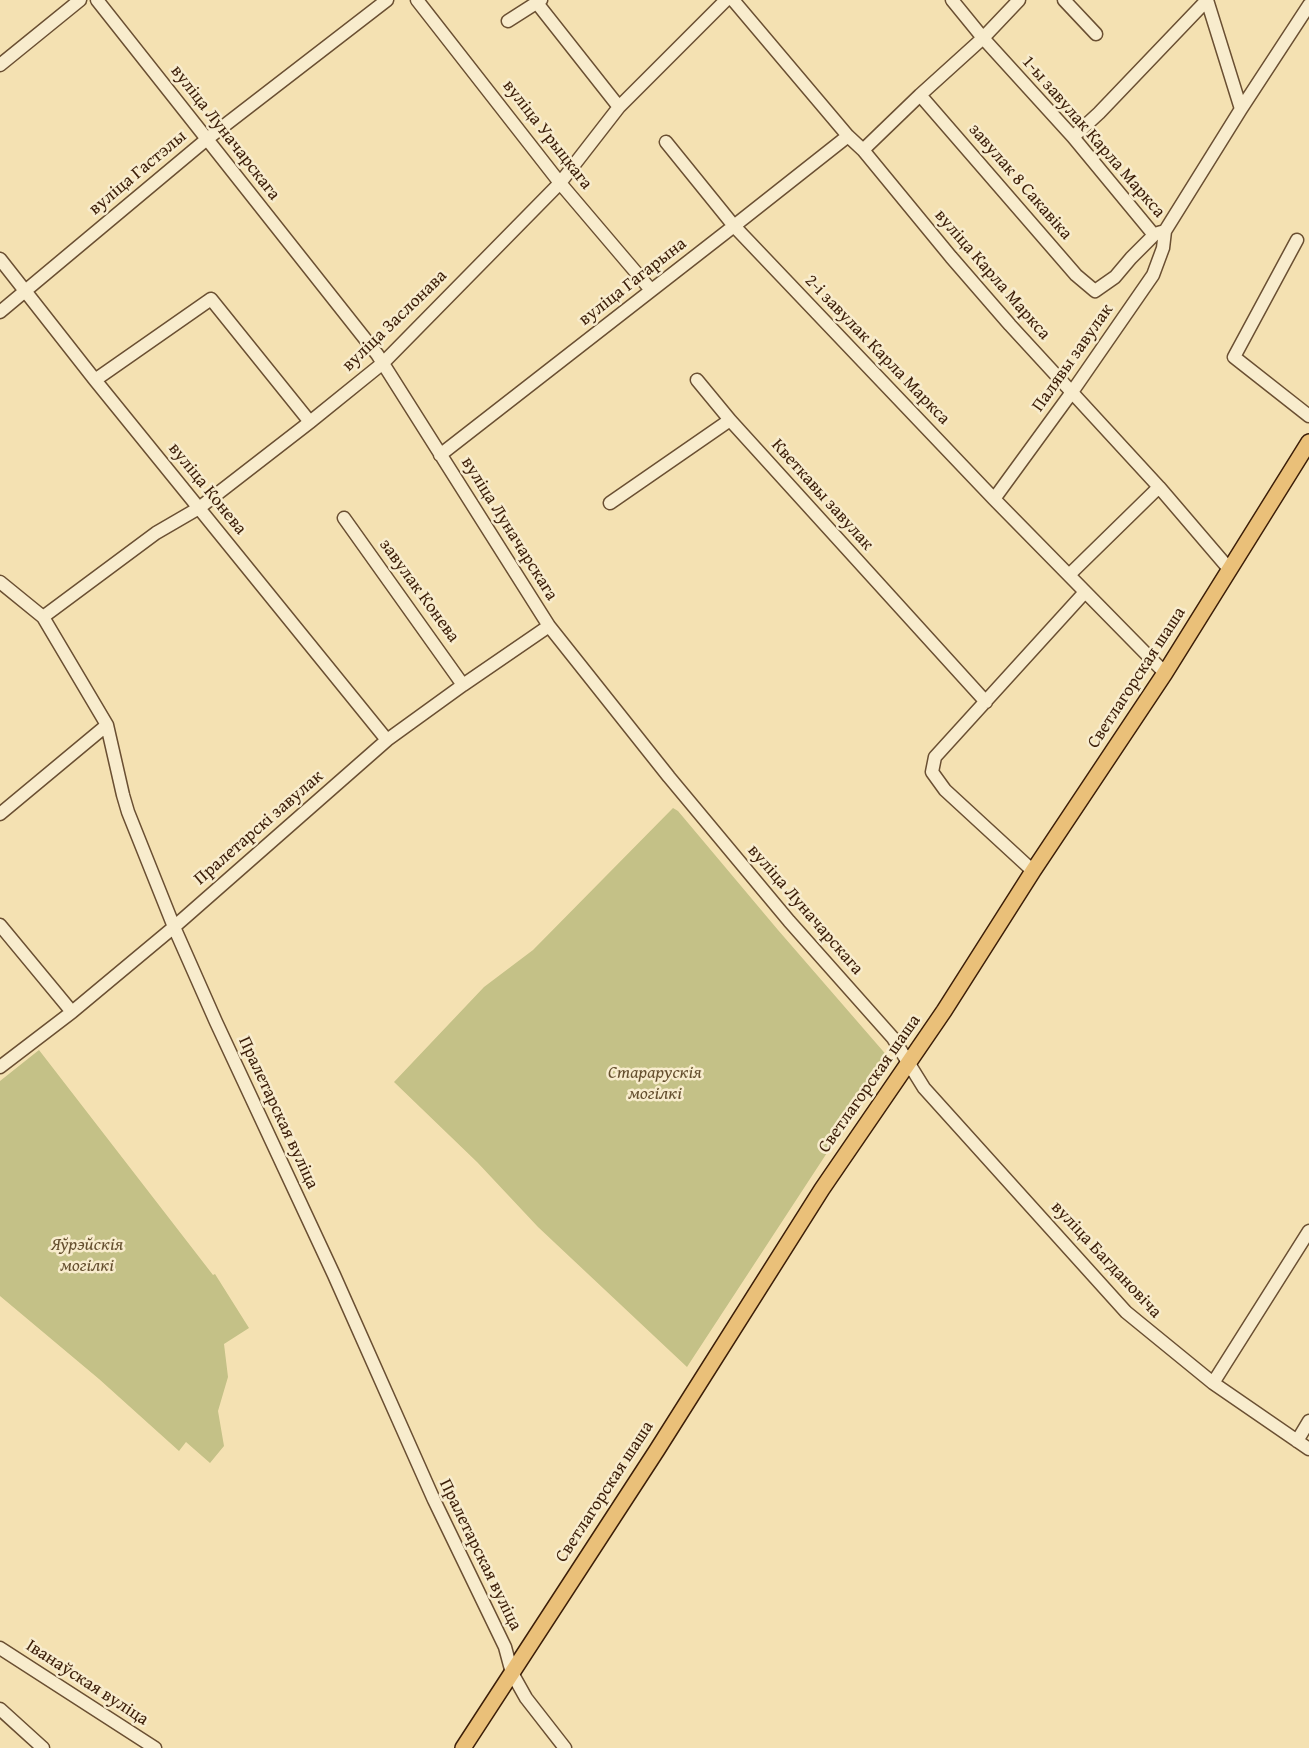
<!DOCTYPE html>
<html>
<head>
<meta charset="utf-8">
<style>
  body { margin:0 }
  canvas { display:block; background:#f4e1b2 }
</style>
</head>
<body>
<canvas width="1309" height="1748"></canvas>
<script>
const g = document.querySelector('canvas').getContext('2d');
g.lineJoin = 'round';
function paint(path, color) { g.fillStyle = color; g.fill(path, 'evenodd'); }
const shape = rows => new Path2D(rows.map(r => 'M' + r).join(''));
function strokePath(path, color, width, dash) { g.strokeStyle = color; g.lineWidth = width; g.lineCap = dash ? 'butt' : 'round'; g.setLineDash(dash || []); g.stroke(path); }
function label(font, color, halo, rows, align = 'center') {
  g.font = font + ' "Gentium Book Plus",serif'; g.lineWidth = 5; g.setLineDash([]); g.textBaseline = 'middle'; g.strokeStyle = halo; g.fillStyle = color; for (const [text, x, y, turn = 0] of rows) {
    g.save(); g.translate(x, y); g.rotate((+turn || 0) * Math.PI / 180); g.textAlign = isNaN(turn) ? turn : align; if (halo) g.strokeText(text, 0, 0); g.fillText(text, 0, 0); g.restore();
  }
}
const green = shape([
  [673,808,678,811,778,930,889,1058,687,1367,538,1227,477,1162,394,1082,484,987,533,950],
  [39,1050,213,1275,215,1274,249,1328,224,1344,228,1377,218,1411,224,1446,210,1463,186,1442,179,1451,99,1379,0,1296,0,1081]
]);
const minor = shape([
  [97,0,377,354,549,626,669,777,789,921,893,1038,924,1088,1126,1312,1213,1383,1309,1449],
  [417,0,560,183,651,290],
  [733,0,848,136,863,150,951,257,1010,325,1159,487,1230,570],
  [1064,0,1096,34],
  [1207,0,1241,109],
  [537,3,619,107],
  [508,21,541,0],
  [0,65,80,0],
  [920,95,1076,275,1095,291,1115,277,1131,258,1154,235,1073,137,983,38,952,0],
  [1073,137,1099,113,1207,0],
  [666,142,734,226,994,499,1165,673],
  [863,150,920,95,983,38,1019,0],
  [1158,233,1165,231,1241,109,1309,5],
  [1297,240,1234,357,1309,416],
  [0,259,95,380,387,740],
  [0,312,207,139,387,0],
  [95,380,211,299,310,422],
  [697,380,730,420],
  [440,455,734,226,848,136],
  [994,499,1072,392,1153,275,1163,248,1165,231],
  [610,503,730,420,986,702],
  [344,518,463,685],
  [1069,575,1159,487],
  [0,582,43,617,107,725,123,795,128,812,174,927,216,1022,334,1275,434,1500,505,1647,512,1673,526,1698,565,1748],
  [43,617,156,533,199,508,310,422,383,363,560,183,619,107,726,0],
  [0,814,107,725],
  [1033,871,945,790,932,772,935,757,1085,592],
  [0,925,72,1012],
  [0,1067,72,1012,174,927,387,740,463,685,549,626],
  [1213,1383,1309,1231],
  [1297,1441,1309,1421],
  [0,1648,155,1748],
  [0,1709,43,1748]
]);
const major = shape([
  [463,1748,657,1450,822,1189,944,1011,1033,871,1165,673,1309,442]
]);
const streetNames = [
  ["вуліца Луначарскага",225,133,52],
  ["вуліца Урыцкага",547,135,52],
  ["1-ы завулак Карла Маркса",1093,137,49],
  ["вуліца Гастэлы",138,173,-40],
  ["завулак 8 Сакавіка",1020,182,49],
  ["вуліца Карла Маркса",992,275,49],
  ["вуліца Гагарына",633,282,-38],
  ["вуліца Заслонава",395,321,-44],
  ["2-і завулак Карла Маркса",877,350,46],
  ["Палявы завулак",1073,358,-55],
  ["вуліца Конева",207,489,51],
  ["Кветкавы завулак",822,495,48],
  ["вуліца Луначарскага",509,529,58],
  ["завулак Конева",419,591,54],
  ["Светлагорская шаша",1137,678,-57],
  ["Пралетарскі завулак",259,828,-41],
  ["вуліца Луначарскага",805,910,49],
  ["Светлагорская шаша",870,1084,-55],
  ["Пралетарская вуліца",278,1113,65],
  ["вуліца Багдановіча",1106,1260,47],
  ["Светлагорская шаша",605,1492,-57],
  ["Пралетарская вуліца",480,1555,64],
  ["Іванаўская вуліца",87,1683,33]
];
const parkNames = [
  ["Старарускія",655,1073],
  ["могілкі",655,1094],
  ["Яўрэйскія",87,1245],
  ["могілкі",87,1266]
];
paint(green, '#c4c187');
strokePath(minor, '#6a4f32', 15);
strokePath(major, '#3c1e08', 18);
strokePath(minor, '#f8eccd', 12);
strokePath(major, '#eac079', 15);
label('18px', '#3c1e08', '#f8eccd', streetNames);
label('italic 18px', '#654f2e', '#f8eccd', parkNames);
</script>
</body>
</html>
